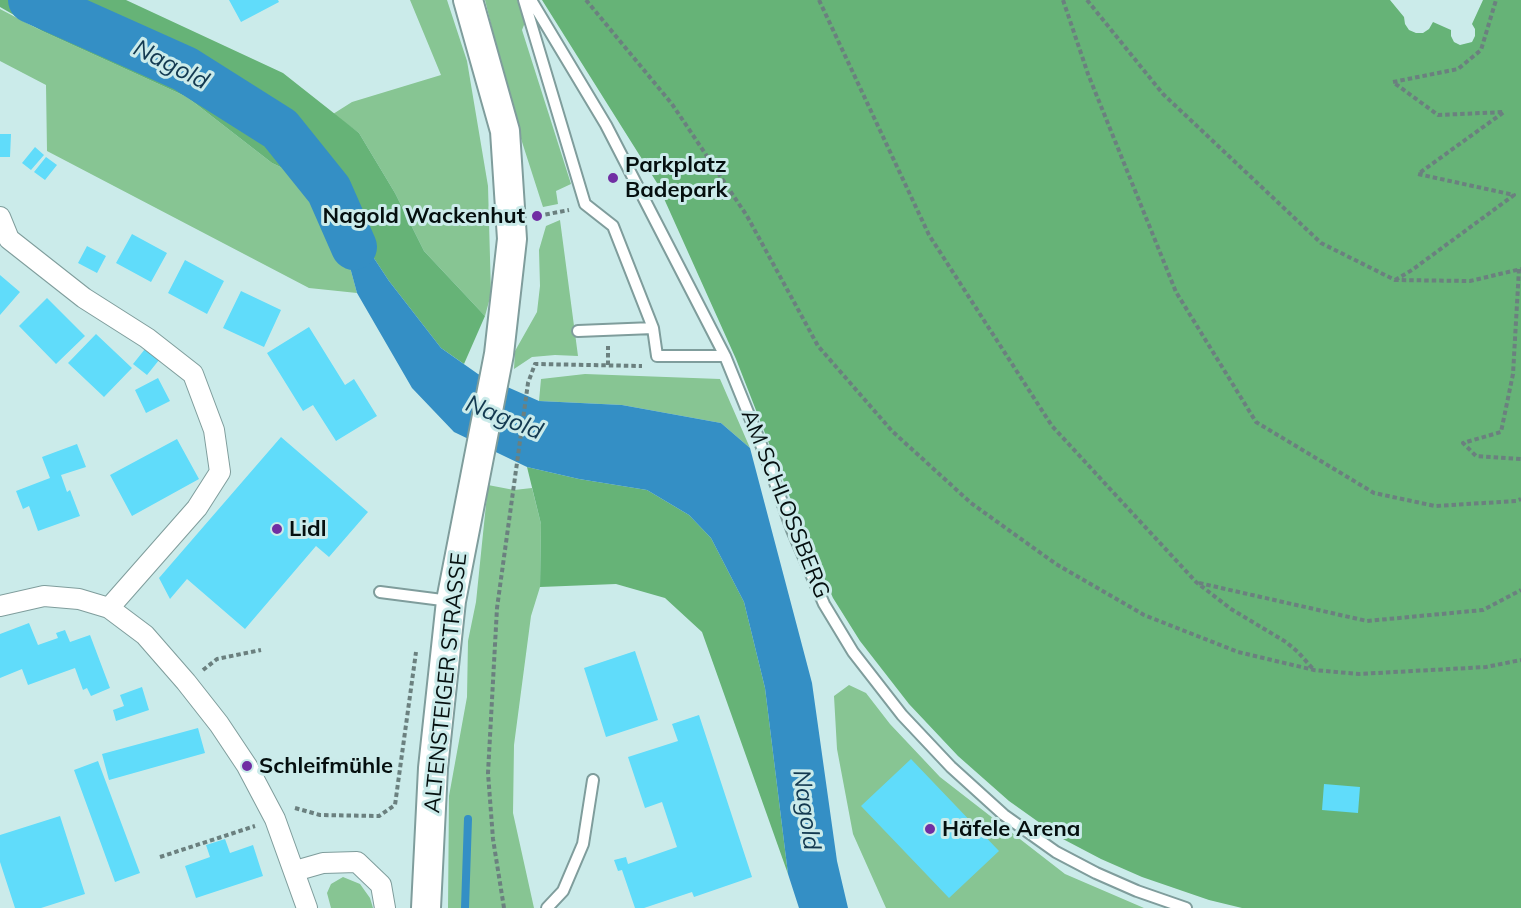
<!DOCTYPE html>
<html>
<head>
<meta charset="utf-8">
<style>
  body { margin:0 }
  canvas { display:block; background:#cbebea }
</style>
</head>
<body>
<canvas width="1521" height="908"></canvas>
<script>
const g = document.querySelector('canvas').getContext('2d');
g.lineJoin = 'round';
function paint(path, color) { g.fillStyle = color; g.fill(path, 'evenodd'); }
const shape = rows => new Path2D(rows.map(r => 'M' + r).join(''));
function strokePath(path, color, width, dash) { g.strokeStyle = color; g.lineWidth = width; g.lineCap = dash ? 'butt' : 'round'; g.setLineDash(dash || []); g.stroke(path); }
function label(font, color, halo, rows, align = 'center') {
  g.font = font + ' Mulish,sans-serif'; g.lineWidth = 6; g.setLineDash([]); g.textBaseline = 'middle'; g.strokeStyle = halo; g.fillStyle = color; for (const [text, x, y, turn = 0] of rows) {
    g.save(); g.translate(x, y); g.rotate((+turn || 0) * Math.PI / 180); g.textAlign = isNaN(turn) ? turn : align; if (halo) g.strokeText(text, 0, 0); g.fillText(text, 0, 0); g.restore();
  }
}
const green = shape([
  [410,0,447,0,467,61,488,186,491,294,485,316,424,251,395,193,359,133,333,114,352,102,441,75],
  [485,0,517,0,526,20,522,30,571,184,556,191,558,204,543,207,541,201,514,117],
  [0,9,42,31,187,97,272,163,329,190,357,293,309,288,47,151,46,85,0,61],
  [560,220,578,356,555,355,532,357,514,369,515,351,537,312,540,286,539,250,546,226],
  [585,374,720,379,750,448,721,423,622,405,539,401,541,379],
  [488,485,514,490,532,488,541,524,540,587,531,616,514,745,513,813,534,908,448,908,449,796,467,697,468,641,476,602],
  [849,685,866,693,890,724,940,777,1065,874,1144,908,886,908,853,834,837,749,834,696],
  [343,877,360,884,370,898,373,908,331,908,327,893,331,884]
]);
const forest = shape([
  [0,0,126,0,283,73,359,133,395,193,424,251,485,316,464,364,441,348,389,281,329,190,272,163,187,97,42,31,0,7],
  [542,0,1390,0,1404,17,1405,24,1409,30,1416,33,1423,33,1429,29,1433,22,1451,30,1451,36,1454,42,1460,45,1472,42,1475,36,1475,29,1472,24,1483,0,1521,0,1521,908,1242,908,1209,900,1142,877,1101,859,1061,838,1009,801,958,756,909,704,860,641,833,598,800,523,736,359,657,183],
  [527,467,579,479,647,490,689,515,711,538,744,602,765,688,788,874,702,632,665,598,616,584,540,587,541,524]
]);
const water = shape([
  [329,190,389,281,441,348,478,374,539,401,622,405,721,423,750,448,812,683,837,861,848,908,799,908,788,874,765,688,744,602,711,538,689,515,647,490,579,479,527,467,454,432,412,388,357,293]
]);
const stream = shape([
  [465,908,468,819]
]);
const river = shape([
  [31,0,185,69,280,129,329,190,354,247]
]);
const building = shape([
  [229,0,278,0,279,2,241,22],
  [0,134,11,134,10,157,0,157],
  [35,147,44,155,31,170,22,163],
  [46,157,57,165,45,180,34,172],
  [132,234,167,253,151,282,116,263],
  [87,246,106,256,97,273,78,263],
  [185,260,224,281,207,314,168,293],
  [0,275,20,292,0,315],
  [241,291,281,310,264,347,223,328],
  [47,298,85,336,56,364,19,326],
  [309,327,345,385,354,379,377,416,336,441,313,405,303,411,267,353],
  [96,334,132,368,104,397,68,363],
  [145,349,159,360,147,375,133,364],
  [158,378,170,401,146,413,135,390],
  [281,437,368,512,329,557,316,546,245,629,187,579,170,599,159,578],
  [177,439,199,479,132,516,110,475],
  [77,444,86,467,61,475,67,492,70,490,80,516,38,531,29,506,23,509,16,491,50,478,42,457],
  [29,623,38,645,58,638,56,633,65,630,70,642,90,635,110,688,91,696,87,688,83,690,75,668,28,685,22,669,0,678,0,634],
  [635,651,658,720,606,737,584,668],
  [142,687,149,710,116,721,113,710,124,706,120,695],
  [699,715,752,877,694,897,692,892,644,908,635,908,622,870,618,871,614,860,626,857,628,864,677,847,662,802,645,808,628,757,678,741,672,724],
  [198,728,205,753,109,780,102,754],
  [911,759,999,851,949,898,861,806],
  [98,761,140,873,115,882,74,770],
  [1324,784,1360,787,1358,813,1322,810],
  [60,816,85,894,41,908,15,908,0,862,0,835],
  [225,839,230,853,253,845,263,876,196,898,185,866,210,857,206,845]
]);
const path = shape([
  [586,0,672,104,747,216,818,346,892,431,971,503,1056,564,1144,615,1238,652,1314,670,1359,674,1486,667,1521,660],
  [819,0,929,235,1052,426,1196,582,1231,609,1286,642,1298,652,1313,669],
  [1063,0,1088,74,1176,292,1256,422,1374,493,1435,506,1516,501,1521,499],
  [1087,0,1163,94,1321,243,1395,280,1470,281,1521,269],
  [538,216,569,210],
  [1519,269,1513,374,1501,432,1463,443,1476,456,1521,459],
  [1395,280,1412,270,1514,195,1418,174,1504,112,1438,115,1393,82,1458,69,1481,50,1496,0],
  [608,365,608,346],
  [1199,583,1367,621,1483,610,1521,590],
  [203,670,217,659,261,650],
  [295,808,320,815,379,816,395,805,416,652],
  [160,857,255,826],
  [504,908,493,839,488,773,497,608,528,383,535,364,642,366]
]);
const service = shape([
  [524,0,585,204,613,226,653,328],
  [531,0,606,125,725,356,764,452,792,530,824,604,853,652,902,715,951,767,1004,815,1056,852,1096,873,1137,891,1186,908],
  [578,331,653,328,657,356,725,356],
  [380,592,450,601],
  [547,908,563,891,583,844,593,780]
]);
const minor = shape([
  [0,217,9,239,84,298,147,338,193,374,214,430,220,472,197,508,109,608],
  [0,606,44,596,79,599,109,608,145,635,186,682,219,724,247,766,275,819,307,908],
  [295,871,323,863,357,862,381,885,385,908]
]);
const secondary = shape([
  [426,908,433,768,451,601,499,354,512,239,505,131,468,0]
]);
const markers = [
  [613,178,6,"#702ea3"],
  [537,216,6,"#702ea3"],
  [277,529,6,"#702ea3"],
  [247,766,6,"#702ea3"],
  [930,829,6,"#702ea3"]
];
const poiNames = [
  ["Parkplatz",625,165],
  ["Badepark",625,190],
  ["Nagold Wackenhut",525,216,"right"],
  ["Lidl",289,529],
  ["Schleifmühle",259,766],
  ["Häfele Arena",942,829]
];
const streetNames = [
  ["AM SCHLOSSBERG",785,504,68],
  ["ALTENSTEIGER STRASSE",446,683,-84]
];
const waterNames = [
  ["Nagold",171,65,27],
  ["Nagold",504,418,22],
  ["Nagold",806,810,82]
];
paint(green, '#87c593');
paint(forest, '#66b377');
paint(water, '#348fc5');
strokePath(stream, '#348fc5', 8);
strokePath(river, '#348fc5', 46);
paint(building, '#60dcfa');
strokePath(service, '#7f9d9c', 14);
strokePath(minor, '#7f9d9c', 22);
strokePath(secondary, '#7f9d9c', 32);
strokePath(path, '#6b807f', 4, [4.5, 3]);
strokePath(service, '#fff', 10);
strokePath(minor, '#fff', 20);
strokePath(secondary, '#fff', 28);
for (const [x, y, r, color] of markers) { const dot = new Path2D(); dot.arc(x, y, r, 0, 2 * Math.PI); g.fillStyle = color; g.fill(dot); strokePath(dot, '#cbebea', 2); }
label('bold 22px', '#050f0f', '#cbebea', poiNames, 'left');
label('22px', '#050f0f', '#cbebea', streetNames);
label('italic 24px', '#133950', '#cbebea', waterNames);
</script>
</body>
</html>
